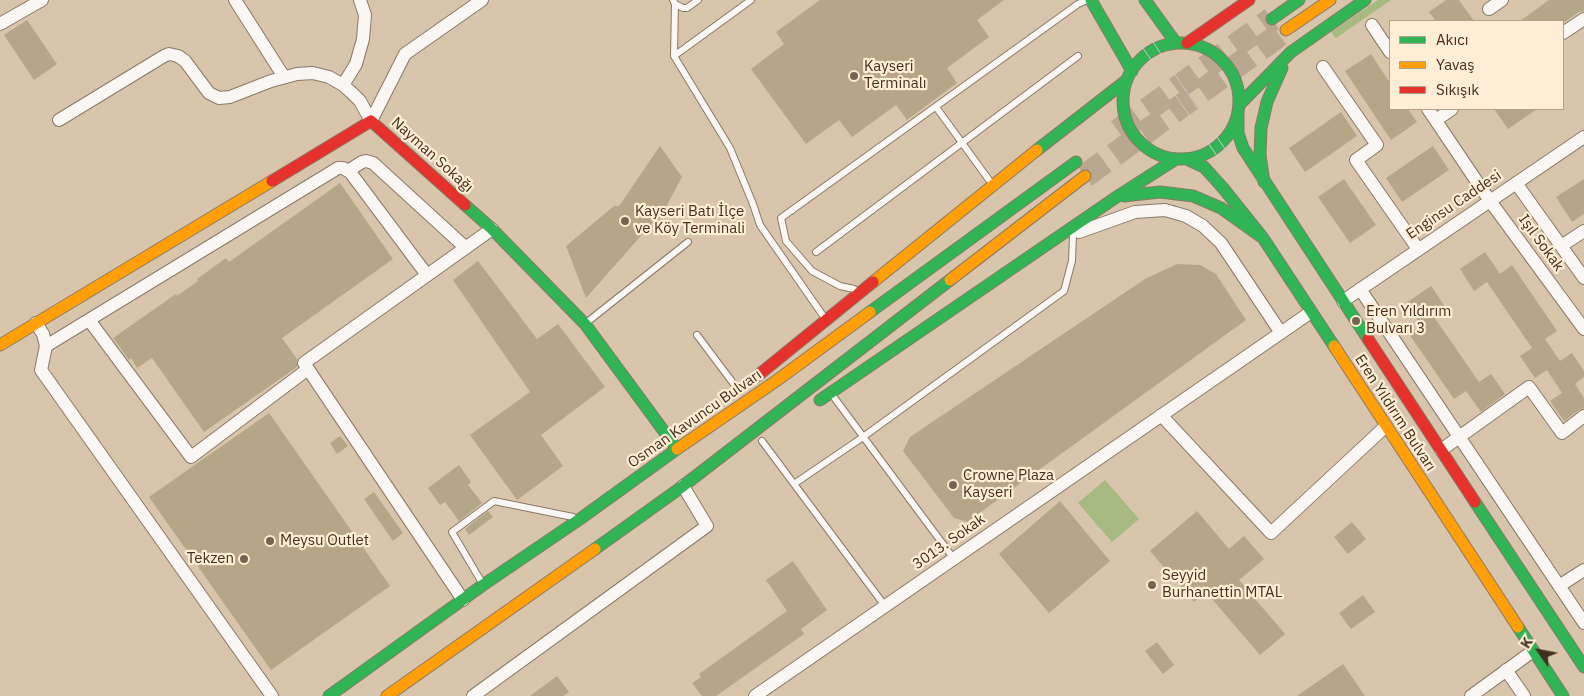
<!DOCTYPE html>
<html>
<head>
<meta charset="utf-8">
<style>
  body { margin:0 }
  #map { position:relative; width:1584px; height:696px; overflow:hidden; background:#d9c5ac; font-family:"IBM Plex Sans",sans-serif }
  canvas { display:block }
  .legend { position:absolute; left:1389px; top:20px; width:175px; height:90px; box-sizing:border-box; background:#ffedd5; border:1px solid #b2a28c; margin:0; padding:6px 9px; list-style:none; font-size:15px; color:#3f311e }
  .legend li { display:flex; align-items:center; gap:10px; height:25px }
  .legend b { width:25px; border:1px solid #b2a28c }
  .north { position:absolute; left:1514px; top:626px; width:50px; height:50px; -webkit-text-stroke:4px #ffedd5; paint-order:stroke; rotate:303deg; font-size:14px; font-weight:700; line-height:20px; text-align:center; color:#3f311e }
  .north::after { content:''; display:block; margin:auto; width:18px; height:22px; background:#3f311e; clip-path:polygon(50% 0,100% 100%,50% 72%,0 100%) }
</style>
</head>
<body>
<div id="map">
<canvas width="1584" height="696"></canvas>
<ul class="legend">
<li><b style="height:6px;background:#30b455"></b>Akıcı</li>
<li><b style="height:6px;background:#ff9f0a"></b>Yavaş</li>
<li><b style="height:6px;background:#e5322d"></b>Sıkışık</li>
</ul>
<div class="north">K</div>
</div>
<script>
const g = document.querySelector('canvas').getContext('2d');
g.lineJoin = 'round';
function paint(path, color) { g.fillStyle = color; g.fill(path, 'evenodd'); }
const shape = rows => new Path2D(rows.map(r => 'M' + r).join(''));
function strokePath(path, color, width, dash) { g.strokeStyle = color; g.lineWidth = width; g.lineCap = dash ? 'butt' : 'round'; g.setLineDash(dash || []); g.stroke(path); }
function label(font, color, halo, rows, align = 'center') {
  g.font = font + ' "IBM Plex Sans",sans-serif'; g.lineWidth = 4.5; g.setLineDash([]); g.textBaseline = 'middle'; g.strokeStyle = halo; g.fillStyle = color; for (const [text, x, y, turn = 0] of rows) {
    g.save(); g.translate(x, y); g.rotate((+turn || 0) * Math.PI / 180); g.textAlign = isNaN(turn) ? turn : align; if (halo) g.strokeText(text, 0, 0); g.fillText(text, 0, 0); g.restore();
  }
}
const green = shape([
  [1378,0,1391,0,1336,38,1331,32],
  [1105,480,1139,519,1112,542,1078,503]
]);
const building = shape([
  [820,0,1004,0,977,20,989,37,947,68,957,83,907,120,896,105,852,137,839,120,806,144,751,69,784,44,776,32],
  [1446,0,1459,0,1474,21,1436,21,1429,12],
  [1549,0,1584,0,1584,11,1579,12,1563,23,1563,21,1520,21],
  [27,20,57,64,34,80,4,35],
  [1371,54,1390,83,1390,109,1408,109,1417,122,1391,140,1345,71],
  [1494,109,1537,109,1508,129],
  [1341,112,1357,136,1305,172,1289,148],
  [660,146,682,177,658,222,654,221,586,298,566,246,614,206,619,206],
  [1433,146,1449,170,1402,202,1386,178],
  [1344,179,1376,225,1350,243,1318,197],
  [1584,179,1584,214,1572,222,1556,197],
  [340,183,393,259,282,338,297,359,297,367,204,432,152,358,137,368,131,358,129,360,113,338,176,294,177,296,198,281,197,279,226,258,229,262],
  [1485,252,1500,274,1512,265,1557,331,1545,339,1560,361,1572,353,1584,371,1584,377,1575,384,1584,398,1584,408,1579,410,1564,421,1550,401,1562,393,1547,370,1535,378,1520,356,1532,348,1487,282,1474,291,1460,269],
  [478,261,537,339,558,324,605,387,541,435,563,466,517,500,470,435,530,392,453,280],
  [1177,264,1200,265,1216,274,1246,320,967,522,954,518,903,451,910,437,1145,279],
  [1431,286,1446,308,1434,317,1479,382,1491,374,1505,394,1481,412,1466,391,1454,399,1409,334,1421,325,1406,303],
  [269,413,390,586,271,670,149,497],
  [340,436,348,446,337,454,330,443],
  [459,465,471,482,468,485,482,503,459,521,445,502,440,505,428,488],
  [374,492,403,533,393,541,364,499],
  [1060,501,1110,561,1049,613,999,554],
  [488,511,493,517,469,535,465,529],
  [1197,511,1229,549,1244,536,1264,559,1239,580,1285,634,1260,655,1206,592,1194,602,1150,551],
  [1352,522,1366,539,1348,554,1334,537],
  [793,561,827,610,801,629,804,634,716,696,702,696,692,683,701,677,699,674,787,611,766,580],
  [1363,595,1375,612,1351,629,1339,613],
  [1157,642,1174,665,1163,674,1145,651],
  [1343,664,1365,696,1297,696],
  [557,676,569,692,563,696,530,696]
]);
const highwayTunnel = shape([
  [1118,131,1272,19],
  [1085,176,1286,30]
]);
const lane = shape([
  [673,0,675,4,683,8,687,8,698,0],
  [675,4,674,56,730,148,753,204,760,225,824,317],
  [674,56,751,0],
  [936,107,989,180],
  [816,252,1078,56],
  [854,289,840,286,812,271,786,241,781,218,1078,4,1087,0],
  [586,323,688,242],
  [697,335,739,391],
  [833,396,954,559],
  [762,441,885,606],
  [794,484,863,437,1064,291,1072,261,1073,235],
  [481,581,452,532,494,501,573,517]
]);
const street = shape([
  [235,0,284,77],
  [1489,9,1502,0],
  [0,24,42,0],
  [1372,25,1390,52],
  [1563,33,1584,19],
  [1323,67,1377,145,1356,160,1418,249],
  [343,85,356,64,363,39,365,15,360,0],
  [1428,109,1490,201,1584,329],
  [59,120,164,56,169,54,178,56,185,61,209,93,219,98,230,97,271,81,297,74,313,73,329,77,343,85,352,93,360,101,371,121],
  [1436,120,1452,109],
  [371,121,405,54,482,0],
  [348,171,362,162,366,161,373,163,466,248],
  [1516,183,1584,278],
  [1079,232,1135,212,1165,210,1186,216,1203,226,1221,243,1281,333],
  [1561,246,1584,231],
  [1360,289,1584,623],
  [1343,301,1584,137],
  [89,320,191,457,308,369],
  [36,323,43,334,46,346,41,370,272,696],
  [46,346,338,168,343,168,350,172,427,275],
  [1161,415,1271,533,1386,426],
  [1441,450,1529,387,1562,433,1584,416],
  [1559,586,1584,570],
  [463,600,304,363,492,229],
  [1506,670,1524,696],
  [473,696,707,526,683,486],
  [755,696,1311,312],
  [1471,696,1533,651]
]);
const fast = shape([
  [1091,0,1132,71],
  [1145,0,1176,43],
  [1272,19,1299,0],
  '1123 101a58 58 0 1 1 116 0a58 58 0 1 1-116 0Z',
  [1239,105,1291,52,1365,0],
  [1238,112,1238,133,1243,148,1368,339],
  [1037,150,1127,80],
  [1187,159,1204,167,1223,188,1263,238,1334,346],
  [1264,182,1260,155,1261,128,1267,102,1282,68],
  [1124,196,1160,192,1193,196,1221,208,1263,238],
  [465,205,492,229,585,324,677,449],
  [870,312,1076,162],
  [820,400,1115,198,1176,159],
  [1475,502,1584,667],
  [595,549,683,486,950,280],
  [1518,627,1563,696],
  [329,696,483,585,580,519,677,449]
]);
const slow = shape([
  [1286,30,1330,0],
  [950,280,1085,176],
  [873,282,1037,150],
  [0,345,272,181],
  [1334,346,1518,627],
  [677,449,776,381,870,312],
  [387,696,595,549]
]);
const jam = shape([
  [1187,43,1249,0],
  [272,181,371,121,465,205],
  [1368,339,1475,502],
  [756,377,873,282]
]);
const tram = shape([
  [1110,0,1213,150,1580,696],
  [1127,0,1157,48,1584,682]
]);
const markers = [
  [854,76,5,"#756550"],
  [625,221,5,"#756550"],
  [1356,321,5,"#756550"],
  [953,485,5,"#756550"],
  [270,541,5,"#756550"],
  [244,559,5,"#756550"],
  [1152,585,5,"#756550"]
];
const poiNames = [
  ["Kayseri",864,67],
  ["Terminalı",864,84],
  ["Kayseri Batı İlçe",635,212],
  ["ve Köy Terminali",635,229],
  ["Eren Yıldırım",1366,312],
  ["Bulvarı 3",1366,329],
  ["Crowne Plaza",963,476],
  ["Kayseri",963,493],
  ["Meysu Outlet",280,541],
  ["Tekzen",234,559,"right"],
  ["Seyyid",1162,576],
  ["Burhanettin MTAL",1162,593]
];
const streetNames = [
  ["Nayman Sokağı",432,155,42],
  ["Enginsu Caddesi",1454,205,-34],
  ["Işıl Sokak",1541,243,54],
  ["Eren Yıldırım Bulvarı",1395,413,57],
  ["Osman Kavuncu Bulvarı",695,419,-35],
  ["3013. Sokak",949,542,-35]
];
paint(green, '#a6ba81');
paint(building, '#b4a686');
strokePath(highwayTunnel, '#baa790', 24, [24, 12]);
strokePath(lane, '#897a66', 8);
strokePath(street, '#897a66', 14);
strokePath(fast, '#897a66', 13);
strokePath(slow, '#897a66', 13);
strokePath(jam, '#897a66', 13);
strokePath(lane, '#f9f6f3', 6);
strokePath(street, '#f9f6f3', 12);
strokePath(fast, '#30b455', 11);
strokePath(slow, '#ff9f0a', 11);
strokePath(jam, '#e5322d', 11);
strokePath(tram, '#cec8c0', 1);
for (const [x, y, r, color] of markers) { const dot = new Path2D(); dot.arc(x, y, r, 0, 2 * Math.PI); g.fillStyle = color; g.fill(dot); strokePath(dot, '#ffedd5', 2); }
label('15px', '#3f311e', '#ffedd5', poiNames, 'left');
label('15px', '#3f311e', '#ffedd5', streetNames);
</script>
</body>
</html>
